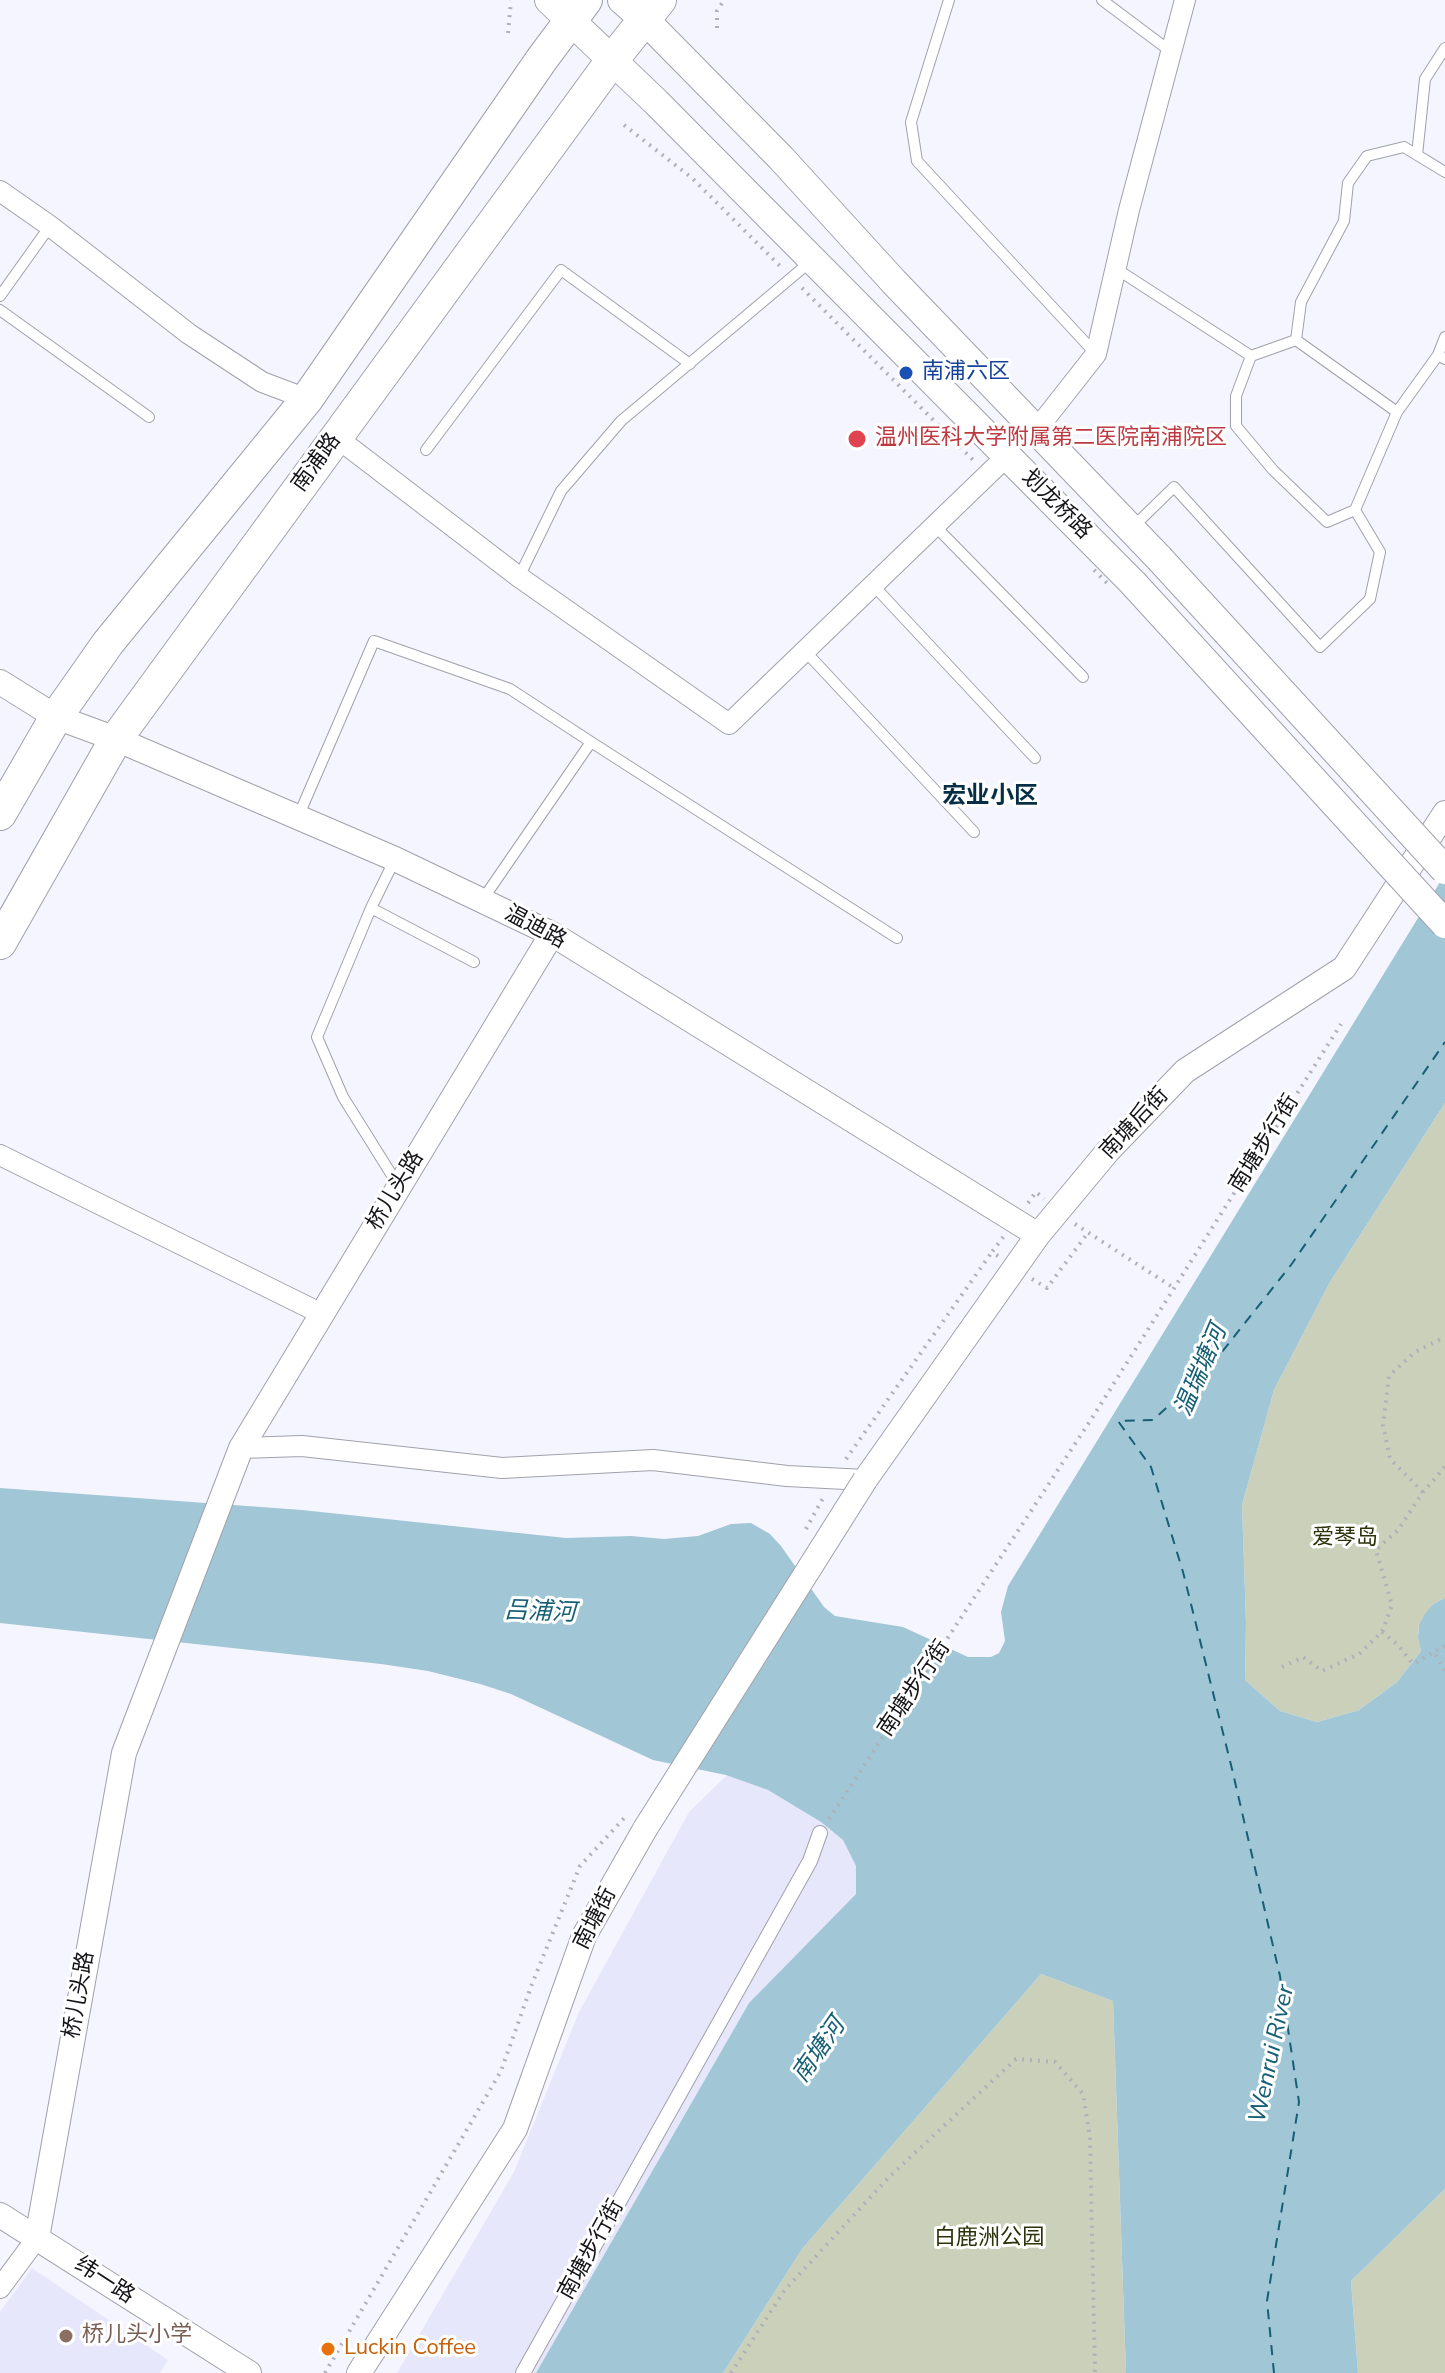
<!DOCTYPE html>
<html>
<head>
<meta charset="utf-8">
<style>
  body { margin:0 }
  canvas { display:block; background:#f5f5ff }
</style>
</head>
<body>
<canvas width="1445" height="2373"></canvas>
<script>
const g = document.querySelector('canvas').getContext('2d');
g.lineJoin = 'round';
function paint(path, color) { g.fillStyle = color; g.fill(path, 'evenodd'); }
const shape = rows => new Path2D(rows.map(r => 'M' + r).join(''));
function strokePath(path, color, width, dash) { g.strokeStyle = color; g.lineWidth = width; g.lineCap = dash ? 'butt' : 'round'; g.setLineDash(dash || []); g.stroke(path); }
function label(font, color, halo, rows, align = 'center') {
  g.font = font + ' "Nunito Sans","Noto Sans SC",sans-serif'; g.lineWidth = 6; g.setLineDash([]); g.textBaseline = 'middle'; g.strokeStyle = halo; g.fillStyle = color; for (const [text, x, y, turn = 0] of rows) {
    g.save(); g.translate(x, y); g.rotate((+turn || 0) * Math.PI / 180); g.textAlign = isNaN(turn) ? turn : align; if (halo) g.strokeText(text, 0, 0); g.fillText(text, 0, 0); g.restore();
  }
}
const built = shape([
  [727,1775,768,1790,821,1822,843,1840,856,1866,856,1894,749,2003,536,2373,397,2373,514,2172,579,2012,689,1812],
  [32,2268,168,2360,160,2373,0,2373,0,2312]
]);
const green = shape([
  [1445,1103,1445,1598,1433,1604,1419,1625,1418,1638,1421,1651,1397,1682,1359,1710,1317,1722,1280,1711,1245,1680,1246,1623,1242,1505,1274,1390,1330,1282],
  [1041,1974,1113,2001,1126,2373,723,2373,802,2249],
  [1445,2189,1445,2373,1358,2373,1351,2281]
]);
const water = shape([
  [1445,874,1445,1103,1330,1282,1274,1390,1242,1505,1246,1623,1245,1680,1280,1711,1317,1722,1359,1710,1397,1682,1421,1651,1418,1638,1419,1625,1425,1614,1433,1604,1445,1598,1445,2189,1351,2281,1358,2373,1126,2373,1113,2001,1041,1974,802,2249,723,2373,536,2373,749,2003,856,1894,856,1866,843,1840,821,1822,768,1790,726,1775,653,1760,511,1694,480,1684,428,1671,381,1664,0,1623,0,1488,302,1510,566,1538,631,1536,664,1539,698,1536,731,1524,751,1523,770,1534,781,1546,824,1607,835,1616,903,1627,968,1657,991,1657,999,1653,1005,1641,1001,1612,1008,1586]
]);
const ferry = shape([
  [1274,2373,1267,2301,1299,2102,1280,1976,1232,1769,1183,1572,1151,1467,1118,1421,1153,1420,1206,1372,1291,1265,1445,1042]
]);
const path = shape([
  [717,28,717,11,724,0],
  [508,33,511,1],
  [624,125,692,178,782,268],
  [802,288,974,461],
  [1028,1203,1036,1192,1044,1199],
  [1075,1224,1174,1288],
  [998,1256,992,1252,1004,1236],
  [1032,1279,1047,1288,1087,1234],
  [846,1459,992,1252],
  [1423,1492,1390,1459,1383,1425,1389,1376,1415,1352,1445,1337],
  [806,1529,823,1498],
  [1382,1632,1398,1645,1413,1664,1434,1652],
  [1445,1646,1434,1652,1445,1671],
  [1282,1667,1303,1657,1322,1671,1359,1654,1382,1632,1392,1605,1376,1550,1398,1530,1423,1492,1445,1467],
  [829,1819,1092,1418,1341,1024],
  [325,2373,501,2071,532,1984,580,1866,627,1815],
  [731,2373,784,2291,889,2177,1016,2059,1055,2062,1083,2094,1090,2137,1095,2373]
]);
const service = shape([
  [949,0,911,122,917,161,1095,353],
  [1102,0,1170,51],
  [1417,155,1425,79,1445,48],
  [1115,268,1251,356],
  [0,296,50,226],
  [0,310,149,417],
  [1296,340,1301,302,1344,221,1348,183,1367,156,1404,147,1445,172],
  [1438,355,1445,337],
  [426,450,561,270,690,364],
  [1355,510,1327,522,1273,470,1236,426,1236,396,1251,356,1296,340,1397,412],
  [935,526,1083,677],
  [1132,528,1174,487,1320,647,1370,599,1380,552,1355,510,1397,412,1438,355,1445,359],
  [519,577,561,491,621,421,810,262],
  [873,585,1035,758],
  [805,651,974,832],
  [298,817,374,641,510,689,591,742],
  [483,899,591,742,897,938],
  [371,908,395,859],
  [398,1185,343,1097,317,1037,371,908,474,962]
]);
const pedestrian = shape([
  [523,2373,810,1861,820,1833]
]);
const minor = shape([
  [0,191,50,226,189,334,262,382,307,399],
  [1037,429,1096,354,1129,210,1185,0],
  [336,437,519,577,729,724,1007,456],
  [0,1155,322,1314],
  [241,1448,302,1446,502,1468,653,1460,787,1476,865,1480],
  [0,2288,37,2238]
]);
const tertiary = shape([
  [0,682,56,717,116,739,395,859,552,934,1038,1235],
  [865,1480,1038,1235,1108,1151,1185,1071,1344,968,1445,813],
  [0,2215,249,2373],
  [37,2238,124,1753,241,1448,552,934],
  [359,2373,515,2129,584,1936,645,1829]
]);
const secondary = shape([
  [549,0,656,102,1133,583],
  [622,0,646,21,781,158,894,282,1159,558]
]);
const primary = shape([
  [0,814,56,717,108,643,307,399,542,59,586,0],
  [0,943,116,739,613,59,660,0]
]);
const pathBridge = shape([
  [1094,570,1111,587]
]);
const tertiaryBridge = shape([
  [645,1829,865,1480]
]);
const secondaryBridge = shape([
  [1159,558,1445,870],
  [1133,583,1445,924]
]);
const markers = [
  [906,373,8,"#1a4fb4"],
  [857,439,10,"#e0444e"],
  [66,2336,8,"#8d6e63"],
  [328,2349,8,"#e8710a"]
];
const transitNames = [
  ["南浦六区",922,373]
];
const healthNames = [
  ["温州医科大学附属第二医院南浦院区",875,439]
];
const streetNames = [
  ["南浦路",317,463,-54],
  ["划龙桥路",1056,505,45],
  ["温迪路",535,928,28],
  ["南塘后街",1135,1124,-47],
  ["南塘步行街",1265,1144,-58],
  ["桥儿头路",396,1191,-59],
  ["南塘步行街",915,1689,-56],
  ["南塘街",596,1919,-63],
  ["桥儿头路",80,1995,-80],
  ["南塘步行街",592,2250,-61],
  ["纬一路",104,2281,33]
];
const parkNames = [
  ["爱琴岛",1345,1539],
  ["白鹿洲公园",989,2239]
];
const educationNames = [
  ["桥儿头小学",82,2336]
];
const foodNames = [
  ["Luckin Coffee",344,2349]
];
const neighbourhoodNames = [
  ["宏业小区",990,797]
];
const waterNames = [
  ["温瑞塘河",1202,1371,-67],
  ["吕浦河",540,1613,2],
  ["南塘河",820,2051,-55],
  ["Wenrui River",1273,2054,-78]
];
paint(built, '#e7e7fb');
paint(green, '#cbd0ba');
paint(water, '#a1c7d6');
strokePath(ferry, '#165f75', 2, [10, 8]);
strokePath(service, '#a1a1ac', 12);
strokePath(pedestrian, '#a1a1ac', 16);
strokePath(minor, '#a1a1ac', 22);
strokePath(tertiary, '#a1a1ac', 26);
strokePath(secondary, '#a1a1ac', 30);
strokePath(primary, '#a1a1ac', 34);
strokePath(path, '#b0b0b8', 4, [2, 6]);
strokePath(service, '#fff', 10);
strokePath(pedestrian, '#fff', 14);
strokePath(minor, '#fff', 20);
strokePath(tertiary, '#fff', 24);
strokePath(secondary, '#fff', 28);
strokePath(primary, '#fff', 32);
strokePath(tertiaryBridge, '#a1a1ac', 26, []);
strokePath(secondaryBridge, '#a1a1ac', 30, []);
strokePath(pathBridge, '#b0b0b8', 4, [2, 6]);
strokePath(tertiaryBridge, '#fff', 24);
strokePath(secondaryBridge, '#fff', 28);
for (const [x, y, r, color] of markers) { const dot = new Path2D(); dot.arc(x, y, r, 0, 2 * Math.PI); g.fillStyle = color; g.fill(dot); strokePath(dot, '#fff', 3); }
label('22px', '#164399', '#fff', transitNames, 'left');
label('22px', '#be3a42', '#fff', healthNames, 'left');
label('22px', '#141418', '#fff', streetNames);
label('22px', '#2c3209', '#fff', parkNames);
label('22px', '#785e54', '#fff', educationNames, 'left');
label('22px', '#c56008', '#fff', foodNames, 'left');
label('bold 24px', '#062e45', '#fff', neighbourhoodNames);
label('italic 24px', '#165f75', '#fff', waterNames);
</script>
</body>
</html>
